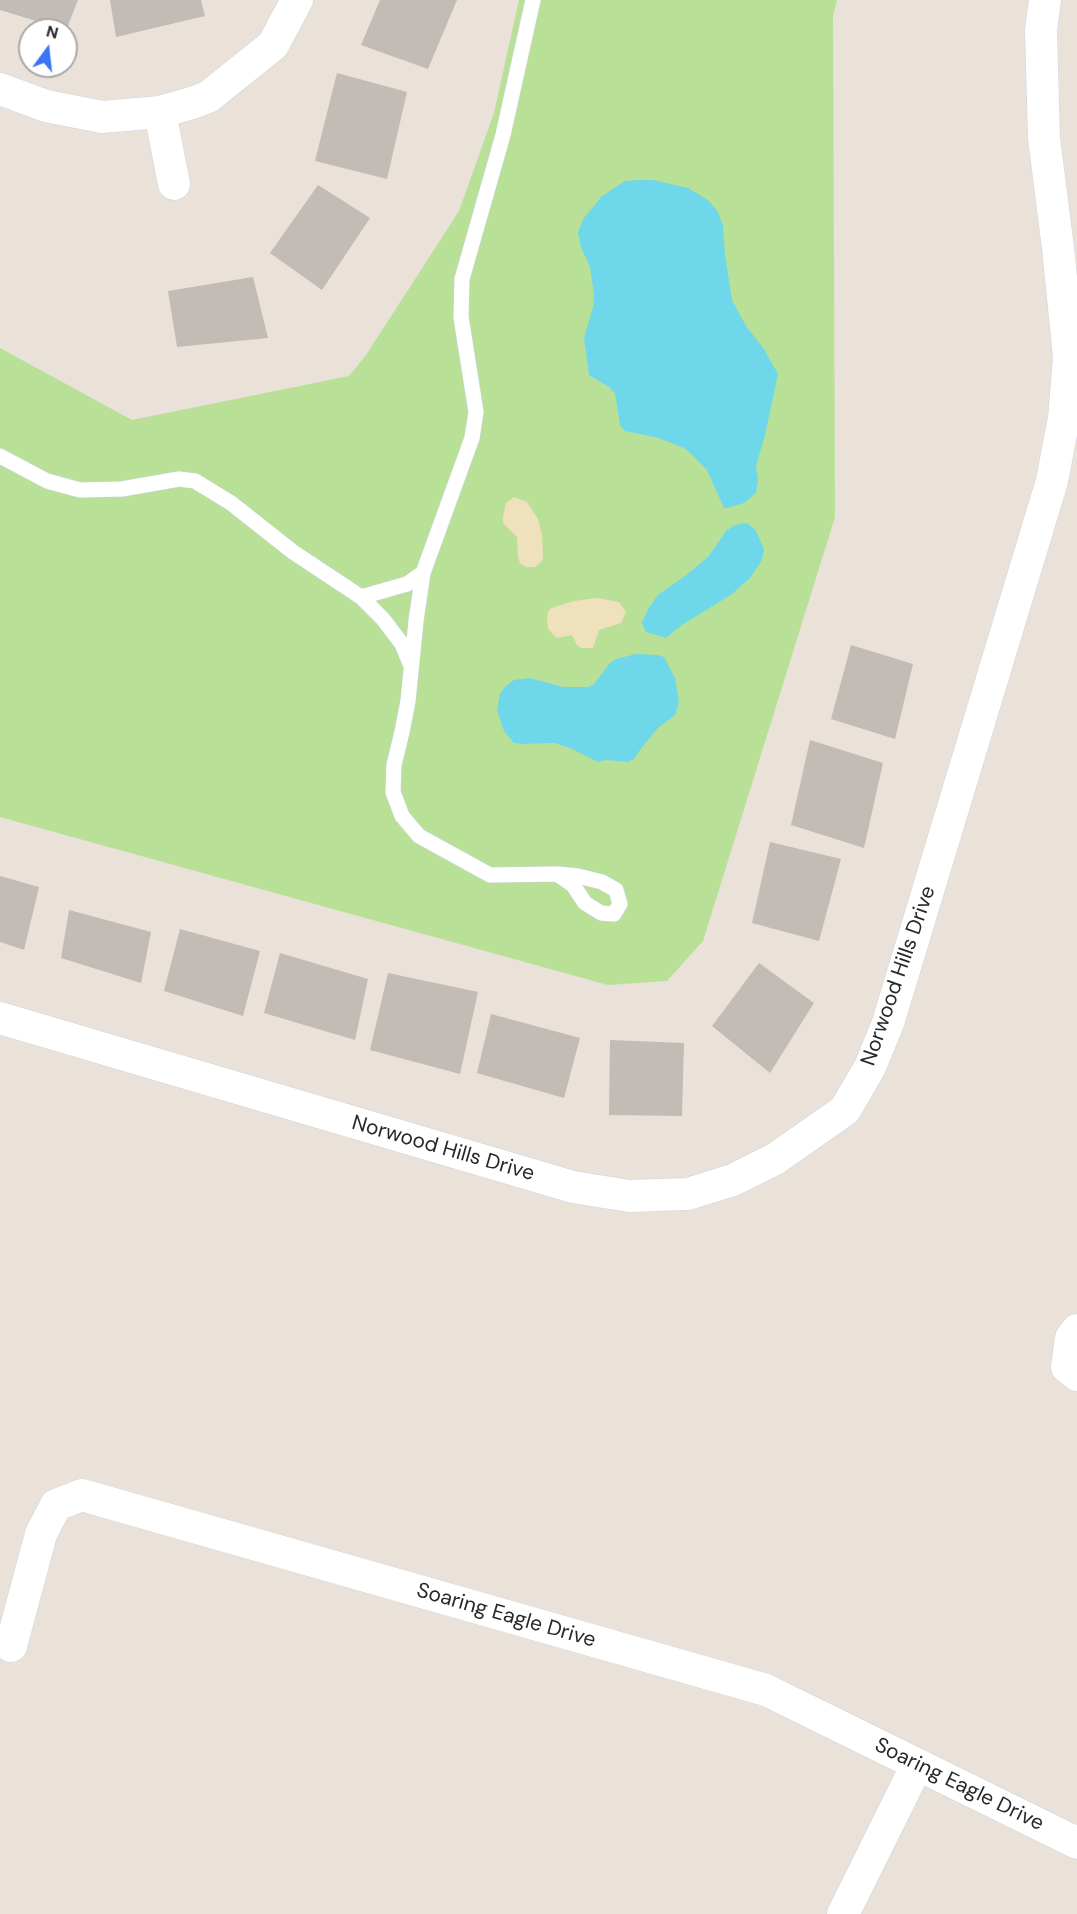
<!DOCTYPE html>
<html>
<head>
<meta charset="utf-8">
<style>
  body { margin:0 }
  #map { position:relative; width:1077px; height:1914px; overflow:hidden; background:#eae1d9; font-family:"DM Sans",sans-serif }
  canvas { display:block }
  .north { position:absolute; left:18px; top:18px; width:60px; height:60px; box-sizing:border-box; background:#fff; border:2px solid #a9a9a9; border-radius:50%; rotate:15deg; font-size:16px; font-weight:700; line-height:24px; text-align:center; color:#282828 }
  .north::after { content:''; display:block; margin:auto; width:21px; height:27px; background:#3c74f4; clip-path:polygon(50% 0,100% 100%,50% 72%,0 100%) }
</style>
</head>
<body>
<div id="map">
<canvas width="1077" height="1914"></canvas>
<div class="north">N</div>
</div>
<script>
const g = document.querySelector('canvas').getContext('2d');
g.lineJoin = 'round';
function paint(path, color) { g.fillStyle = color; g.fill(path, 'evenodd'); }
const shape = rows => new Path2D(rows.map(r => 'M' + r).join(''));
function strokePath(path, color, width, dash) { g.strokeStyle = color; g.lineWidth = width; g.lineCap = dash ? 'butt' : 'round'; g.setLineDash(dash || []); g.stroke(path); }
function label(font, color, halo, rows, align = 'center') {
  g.font = font + ' "DM Sans",sans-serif'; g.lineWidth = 6; g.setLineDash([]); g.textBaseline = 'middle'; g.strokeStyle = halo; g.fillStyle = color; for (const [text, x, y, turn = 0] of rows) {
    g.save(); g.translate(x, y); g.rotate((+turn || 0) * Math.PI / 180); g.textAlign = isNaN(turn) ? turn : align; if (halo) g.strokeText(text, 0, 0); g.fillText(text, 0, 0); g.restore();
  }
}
const green = shape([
  [519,0,837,0,833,16,835,517,703,941,667,981,608,985,0,817,0,348,132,420,349,376,366,355,459,211,494,113]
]);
const sand = shape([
  [514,497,527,502,538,519,542,535,543,556,542,561,535,567,526,567,520,563,518,557,517,537,503,523,503,516,506,503],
  [597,598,619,602,626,612,621,623,599,630,593,648,581,648,577,645,572,635,557,638,548,629,547,618,548,612,551,608,574,601]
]);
const water = shape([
  [639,180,653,180,688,188,708,200,718,212,723,226,725,255,732,300,746,326,764,349,778,374,765,435,756,466,758,480,756,493,744,503,727,508,724,508,707,470,686,449,659,438,625,431,620,425,615,393,609,387,589,375,584,338,593,307,594,294,590,267,581,247,578,232,584,218,602,196,625,181],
  [746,523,755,529,764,549,762,560,750,578,732,594,682,625,666,638,646,632,642,623,648,609,658,595,685,576,709,556,726,531,735,525],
  [636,654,657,655,664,657,675,678,679,702,675,715,658,728,642,747,634,759,628,762,606,760,598,762,570,748,554,743,523,744,514,743,504,731,497,710,500,694,505,687,514,680,530,678,563,687,588,687,594,684,610,663,616,659]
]);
const building = shape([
  [0,0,78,0,66,30,0,10],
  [110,0,201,0,205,16,116,37],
  [380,0,457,0,428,69,361,45],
  [337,73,407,92,387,179,315,161],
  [318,185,370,218,322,290,270,253],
  [253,277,268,338,177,347,168,291],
  [851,645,913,664,895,739,831,719],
  [810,740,883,763,864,848,791,825],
  [770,842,841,859,819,941,752,923],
  [0,876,39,887,24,950,0,942],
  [69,910,151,932,141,983,61,958],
  [180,929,260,951,243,1016,164,991],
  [280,953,368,979,355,1040,264,1013],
  [759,963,814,1003,770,1073,712,1026],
  [388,973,478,992,460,1074,370,1050],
  [491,1014,580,1038,564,1098,477,1073],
  [610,1040,684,1043,682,1116,609,1115]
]);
const lane = shape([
  [0,456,47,481,80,490,122,489,179,479,195,481,231,503,293,552,361,597,383,619,402,644,411,666],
  [423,573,416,621,408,701,402,732,394,765,393,792,402,816,419,836,490,875,557,874,578,876,602,882,616,890,620,904,614,914,601,913,585,903,573,885,557,874],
  [361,597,407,584,423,573,472,438,476,412,461,317,462,279,503,135,533,0]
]);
const street = shape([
  [0,89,46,106,102,117,160,112,192,103,208,97,273,45,297,0],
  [160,112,174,184],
  [0,1018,573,1187,629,1196,688,1194,733,1180,775,1159,845,1110,870,1067,888,1023,1052,481,1064,418,1069,357,1058,248,1044,138,1041,30,1045,0],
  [1077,1330,1071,1338,1067,1367,1077,1375],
  [11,1646,41,1534,56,1505,82,1495,766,1690,1077,1843],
  [843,1914,917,1765]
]);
const streetNames = [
  ["Norwood Hills Drive",899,976,-71],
  ["Norwood Hills Drive",443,1149,16],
  ["Soaring Eagle Drive",506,1616,16],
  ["Soaring Eagle Drive",959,1785,26]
];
paint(green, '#b8e097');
paint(sand, '#efe1bc');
paint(water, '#6ed8ea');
paint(building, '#c2bbb6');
strokePath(lane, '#cfd4e0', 16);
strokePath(street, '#cfd4e0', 33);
strokePath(lane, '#fff', 15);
strokePath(street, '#fff', 32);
label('21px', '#282828', '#fff', streetNames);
</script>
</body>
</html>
